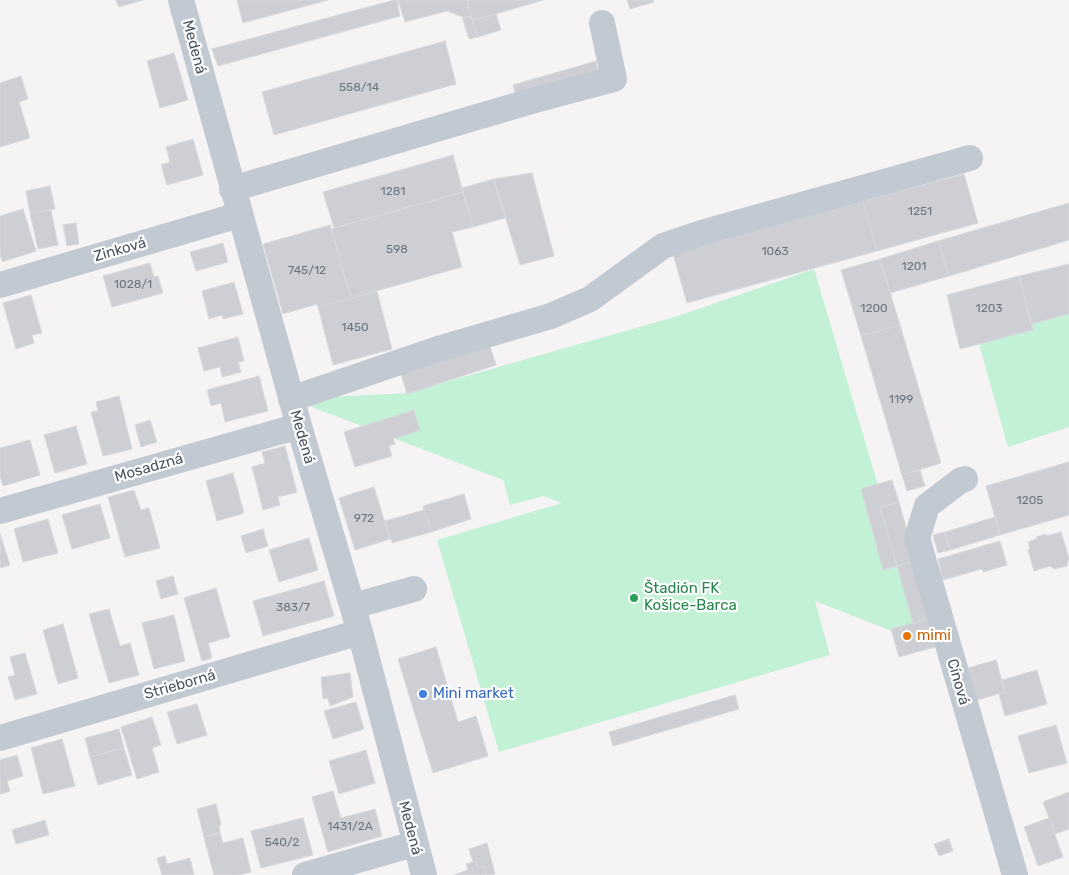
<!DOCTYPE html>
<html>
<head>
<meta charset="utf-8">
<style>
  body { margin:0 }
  canvas { display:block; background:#f5f3f3 }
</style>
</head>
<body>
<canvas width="1069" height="875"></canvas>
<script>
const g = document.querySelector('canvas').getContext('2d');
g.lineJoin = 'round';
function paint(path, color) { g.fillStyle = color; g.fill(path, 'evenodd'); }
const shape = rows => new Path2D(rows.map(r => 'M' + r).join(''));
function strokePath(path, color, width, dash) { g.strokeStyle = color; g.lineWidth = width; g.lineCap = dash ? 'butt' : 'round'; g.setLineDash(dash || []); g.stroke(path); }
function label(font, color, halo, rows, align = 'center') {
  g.font = font + ' Rubik,sans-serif'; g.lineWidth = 4.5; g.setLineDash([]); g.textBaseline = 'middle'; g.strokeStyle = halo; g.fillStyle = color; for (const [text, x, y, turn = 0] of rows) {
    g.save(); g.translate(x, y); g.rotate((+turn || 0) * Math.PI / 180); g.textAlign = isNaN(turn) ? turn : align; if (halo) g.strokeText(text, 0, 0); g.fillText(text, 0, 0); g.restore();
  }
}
const green = shape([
  [814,269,925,644,815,601,830,655,499,752,437,540,562,503,543,496,510,505,503,480,291,399,407,393,678,316],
  [1069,314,1069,427,1008,447,979,344,1033,330,1031,324]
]);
const building = shape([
  [116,0,143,0,119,7,116,0],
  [237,0,328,0,243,23,237,0],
  [394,0,397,0,400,16,218,66,212,49,394,0],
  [398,0,467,0,471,16,465,18,447,11,405,22,398,0],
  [467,0,543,0,472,21,467,0],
  [627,0,653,0,654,2,630,9,627,0],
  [496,14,501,30,478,37,472,21,496,14],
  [471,16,478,37,469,39,462,17,465,18,471,16],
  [445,41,456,84,274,135,262,92,445,41],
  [174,53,188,100,160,108,147,61,174,53],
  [596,61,598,73,516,96,513,85,596,61],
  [21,76,28,99,19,102,30,138,0,147,0,83,21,76],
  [193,139,203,175,167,185,161,165,170,162,166,147,193,139],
  [453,155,463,192,334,228,323,192,453,155],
  [532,173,554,256,520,265,494,179,532,173],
  [964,174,978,223,877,251,863,201,964,174],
  [494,179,505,218,473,227,462,188,494,179],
  [50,186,55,209,30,213,26,191,50,186],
  [463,192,473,227,452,232,462,267,351,298,331,229,463,192],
  [863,201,877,251,687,303,673,254,863,201],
  [1069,203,1069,240,949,276,938,241,1069,203],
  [23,209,36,251,2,262,0,253,0,216,23,209],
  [51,210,58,245,38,249,30,213,51,210],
  [76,223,79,244,67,246,63,225,76,223],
  [330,225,351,298,318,307,317,304,283,314,263,244,330,225],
  [938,241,949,276,890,293,880,259,938,241],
  [223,243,228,262,196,271,190,252,223,243],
  [880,259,900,325,861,336,841,270,880,259],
  [150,263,154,277,158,276,163,293,112,307,103,276,150,263],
  [1069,264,1069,314,1031,324,1019,276,1069,264],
  [1019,276,1033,330,960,349,947,295,1019,276],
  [234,282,243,314,223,319,222,315,209,319,202,291,234,282],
  [377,291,392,349,333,365,318,307,377,291],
  [31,295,42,333,32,335,34,343,16,349,3,303,31,295],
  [900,325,941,463,902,475,861,336,900,325],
  [238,337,244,361,238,362,241,372,222,377,220,367,204,371,198,348,238,337],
  [489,343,496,365,407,394,400,371,489,343],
  [259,376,268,411,225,422,221,403,211,406,207,390,259,376],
  [119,396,132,449,103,456,91,412,98,411,96,402,119,396],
  [414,410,420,430,393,439,395,444,389,446,392,456,355,467,344,432,414,410],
  [150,420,157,442,141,447,135,425,150,420],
  [76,426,87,464,55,473,44,435,76,426],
  [30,440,40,475,3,486,0,476,0,448,30,440],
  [285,446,297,492,278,497,280,505,263,510,252,467,265,463,262,452,285,446],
  [1069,462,1069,515,1000,535,986,486,1069,462],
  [920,470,925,486,907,491,902,475,920,470],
  [233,473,244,513,217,521,206,481,233,473],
  [892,480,899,502,880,507,897,566,883,570,861,489,892,480],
  [374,487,390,539,355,550,339,498,374,487],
  [134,490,141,510,149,508,160,548,125,557,108,497,134,490],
  [464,494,471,519,431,532,423,506,464,494],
  [899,502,915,560,897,566,880,507,899,502],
  [100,504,110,538,72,549,62,515,100,504],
  [424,510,431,532,392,543,385,521,424,510],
  [995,517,1000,535,950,550,945,532,995,517],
  [48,519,58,553,23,562,14,529,48,519],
  [263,529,268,546,246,553,241,536,263,529],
  [945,532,950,550,938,553,933,535,945,532],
  [1061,532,1069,558,1067,566,1054,569,1050,566,1034,571,1028,550,1030,549,1028,542,1037,539,1036,537,1046,534,1047,536,1061,532],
  [0,534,10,565,0,568,0,534],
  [309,538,318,570,279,582,269,550,309,538],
  [1000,541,1007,565,983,572,982,569,943,580,938,559,1000,541],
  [915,560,931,618,913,623,897,566,915,560],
  [173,576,178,594,161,599,156,581,173,576],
  [324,581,334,616,263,636,253,601,324,581],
  [216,588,230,637,208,643,212,658,202,661,184,598,216,588],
  [109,609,120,646,130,643,139,675,109,683,89,614,109,609],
  [174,615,185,661,154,669,142,623,174,615],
  [931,618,939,646,899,657,891,629,931,618],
  [63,624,78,678,58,684,43,630,63,624],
  [436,647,458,722,476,716,488,756,433,773,398,659,436,647],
  [25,653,37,694,15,700,8,677,15,675,10,657,25,653],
  [996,660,1005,692,977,700,968,668,996,660],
  [1037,670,1047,704,1005,716,999,694,1005,692,1002,680,1037,670],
  [350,673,353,697,330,706,328,698,323,699,321,677,350,673],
  [735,695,739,709,613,746,609,732,735,695],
  [356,702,364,729,333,739,324,711,356,702],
  [197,704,207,735,177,744,167,712,197,704],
  [152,717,161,745,152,748,159,772,137,779,121,727,152,717],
  [1056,725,1067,763,1029,773,1018,736,1056,725],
  [119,729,124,748,90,757,85,738,119,729],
  [62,739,75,786,43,794,31,748,62,739],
  [124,748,132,775,98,785,90,757,124,748],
  [366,750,375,783,339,794,329,761,366,750],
  [17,755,23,776,7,781,10,791,0,794,0,760,17,755],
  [333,791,341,818,375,809,382,836,328,852,312,797,333,791],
  [1069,792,1069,829,1055,834,1043,802,1069,792],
  [216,804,221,825,219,826,220,833,204,837,197,809,216,804],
  [303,818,313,855,261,868,251,831,303,818],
  [1049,818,1063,857,1038,866,1024,827,1049,818],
  [45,820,49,835,16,844,12,830,45,820],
  [220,833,223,843,243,838,251,872,239,875,214,875,204,837,220,833],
  [949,839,953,851,939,856,934,844,949,839],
  [487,843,495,874,491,875,486,875,483,866,478,868,476,861,473,862,469,849,487,843],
  [165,856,167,864,190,858,194,875,162,875,157,858,165,856],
  [476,861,478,868,483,866,486,875,454,875,468,870,466,864,476,861]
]);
const minor = shape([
  [181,0,299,426,360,632,424,875],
  [232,189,535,100,614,79,602,23],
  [0,285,239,215],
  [291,399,438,349,551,316,590,299,663,246,701,233,970,158],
  [965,479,961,480,927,506,917,538,1015,875],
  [0,511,299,426],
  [353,606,414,589],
  [0,738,360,632],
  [305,875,414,844]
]);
const markers = [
  [634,598,5,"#2e9e5b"],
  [907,636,5,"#e8710a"],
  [423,694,5,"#3f7fe0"]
];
const numberNames = [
  ["558/14",359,88],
  ["1281",393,192],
  ["1251",920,212],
  ["598",397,250],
  ["1063",775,252],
  ["1201",914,267],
  ["745/12",307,271],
  ["1028/1",133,285],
  ["1200",874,309],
  ["1203",989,309],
  ["1450",355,328],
  ["1199",901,400],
  ["1205",1030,501],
  ["972",364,519],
  ["383/7",293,608],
  ["1431/2A",350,827],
  ["540/2",282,843]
];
const streetNames = [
  ["Medená",194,47,75],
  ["Zinková",120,250,-16],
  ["Medená",302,437,74],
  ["Mosadzná",149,468,-16],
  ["Cínová",958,682,74],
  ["Strieborná",180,685,-16],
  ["Medená",410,828,75]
];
const leisureNames = [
  ["Štadión FK",644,589],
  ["Košice-Barca",644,606]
];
const foodNames = [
  ["mimi",917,636]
];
const shopNames = [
  ["Mini market",433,694]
];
paint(green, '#c3f1d5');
paint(building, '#cdcfd5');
strokePath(building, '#d7d9de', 1);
strokePath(minor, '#c1cad2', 26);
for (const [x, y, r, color] of markers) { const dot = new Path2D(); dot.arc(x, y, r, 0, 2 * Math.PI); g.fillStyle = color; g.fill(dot); strokePath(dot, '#fff', 2); }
label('12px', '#6b747e', null, numberNames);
label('15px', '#4a5661', '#fff', streetNames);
label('15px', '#27864d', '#fff', leisureNames, 'left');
label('15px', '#c56008', '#fff', foodNames, 'left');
label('15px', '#366cbe', '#fff', shopNames, 'left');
</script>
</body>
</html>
